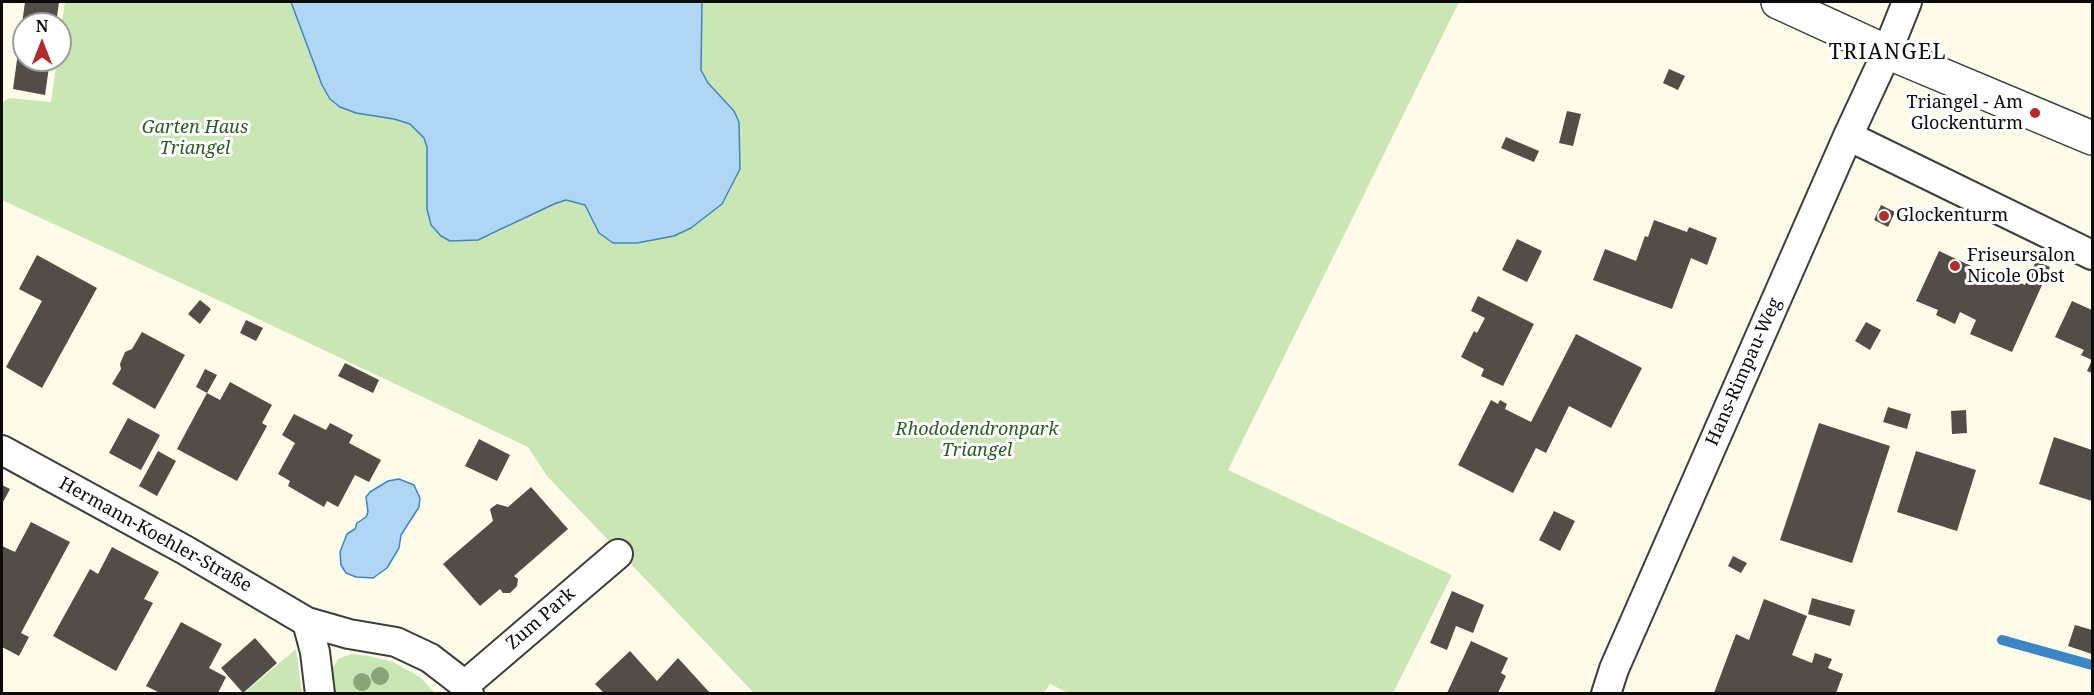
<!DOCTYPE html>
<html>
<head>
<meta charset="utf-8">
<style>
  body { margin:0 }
  #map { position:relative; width:2094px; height:695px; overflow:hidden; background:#fefbe9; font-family:"Noto Serif",serif }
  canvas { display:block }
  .frame { position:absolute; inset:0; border:3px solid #0b0b0b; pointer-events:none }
  .north { position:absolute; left:12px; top:12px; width:60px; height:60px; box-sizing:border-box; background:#fff; border:2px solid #9d9d9d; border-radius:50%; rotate:0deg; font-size:16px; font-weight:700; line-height:24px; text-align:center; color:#0b0b0b }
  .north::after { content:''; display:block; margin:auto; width:21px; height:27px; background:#b32c2a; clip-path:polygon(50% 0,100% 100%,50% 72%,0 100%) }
</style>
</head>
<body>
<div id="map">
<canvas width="2094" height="695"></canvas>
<div class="frame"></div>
<div class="north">N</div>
</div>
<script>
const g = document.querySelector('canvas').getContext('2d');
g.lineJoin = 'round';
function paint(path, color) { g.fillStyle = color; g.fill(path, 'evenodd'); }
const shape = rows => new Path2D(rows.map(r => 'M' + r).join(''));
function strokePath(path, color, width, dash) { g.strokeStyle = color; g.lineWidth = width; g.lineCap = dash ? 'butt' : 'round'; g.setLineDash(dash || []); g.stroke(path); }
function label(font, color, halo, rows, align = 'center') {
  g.font = font + ' "Noto Serif",serif'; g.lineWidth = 6; g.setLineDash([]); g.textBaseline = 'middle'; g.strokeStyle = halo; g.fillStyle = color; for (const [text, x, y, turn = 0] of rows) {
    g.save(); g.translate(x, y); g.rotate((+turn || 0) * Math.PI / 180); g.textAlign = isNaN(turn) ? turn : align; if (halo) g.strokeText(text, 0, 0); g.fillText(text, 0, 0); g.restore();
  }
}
const green = shape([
  [65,2,291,2,322,85,355,113,394,119,410,124,424,138,427,147,428,172,490,236,554,204,566,200,585,205,637,243,674,236,740,169,739,122,708,83,701,70,702,2,1459,2,1228,470,1452,575,1393,693,1070,694,1050,684,1043,694,754,693,547,476,528,447,233,307,2,200,2,103,9,98,51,102,57,60,60,60,60,35],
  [296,649,302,693,244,693],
  [351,654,369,656,393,662,420,677,435,693,333,693,330,686,332,669,338,659]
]);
const water = shape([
  [291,2,702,2,701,70,708,83,734,111,739,122,740,169,722,204,691,228,674,236,637,243,613,243,599,233,585,205,566,200,554,204,478,240,450,241,441,236,431,225,427,209,427,147,424,138,410,124,394,119,356,113,340,107,330,99,322,85,291,2],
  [399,479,414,485,420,498,419,507,401,535,399,548,387,568,373,578,356,577,346,573,341,565,340,552,347,534,355,529,357,523,366,517,368,512,366,497,370,492,388,481,399,479]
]);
const stream = shape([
  [2002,640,2092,665]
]);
const building = shape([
  [25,2,59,2,56,24,24,24,24,60,50,60,45,95,13,89],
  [1669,69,1685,76,1678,90,1663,83],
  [1567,111,1581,114,1573,146,1559,143],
  [1506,137,1539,151,1534,162,1501,148],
  [1881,205,1895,212,1888,227,1874,220],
  [1654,220,1687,232,1689,227,1717,238,1707,265,1691,258,1672,309,1593,280,1605,249,1636,261,1645,236,1648,237],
  [1517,239,1542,251,1527,282,1502,270],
  [1939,251,1995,277,1997,273,2025,285,2036,261,2050,267,2012,352,1970,334,1976,320,1960,312,1955,324,1936,315,1938,310,1916,301],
  [37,255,97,288,42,388,6,367,42,301,19,289],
  [1478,296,1534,324,1503,386,1481,376,1484,369,1461,357,1474,331,1477,333,1485,318,1471,311],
  [200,300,211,309,200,324,188,314],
  [2072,301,2092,310,2092,373,2087,371,2092,360,2081,355,2084,350,2055,337],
  [246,320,263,328,256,341,240,333],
  [1866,322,1881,330,1870,350,1855,341],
  [142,332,185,355,155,409,112,384,121,369,120,364,125,352,132,349],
  [1576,334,1642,368,1611,428,1569,406,1546,453,1536,448,1513,493,1458,465,1491,400,1498,404,1500,400,1507,404,1505,409,1531,422],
  [345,363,379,380,373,393,338,376],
  [205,369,217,375,207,393,196,387],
  [230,382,272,405,262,423,267,426,237,481,177,449,207,393,220,400],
  [1888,407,1911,414,1907,429,1883,422],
  [1966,410,1967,433,1952,434,1951,411],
  [294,414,326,430,330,423,353,435,349,443,381,460,369,482,355,475,338,507,327,501,324,507,288,486,290,481,278,474,295,443,282,435],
  [128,418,160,435,141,470,109,453],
  [1819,423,1890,446,1852,563,1780,540],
  [2054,437,2092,450,2092,501,2039,484],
  [479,439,510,455,497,481,465,466],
  [158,451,176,461,157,496,139,486],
  [1916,451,1976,470,1957,531,1897,512],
  [2,485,10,489,2,504],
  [531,487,568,529,514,576,518,579,517,586,510,593,503,593,500,589,480,606,443,564,493,521,490,509,497,504,508,507],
  [1554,511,1575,521,1560,551,1539,540],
  [31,522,70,542,21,633,29,637,19,656,2,647,2,546,15,552],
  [112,547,159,572,144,599,153,603,116,671,53,636,90,569,98,574],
  [1733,556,1747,563,1741,573,1728,566],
  [1452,591,1484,605,1473,633,1456,626,1447,650,1430,643],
  [1812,598,1855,610,1850,626,1808,614],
  [1764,599,1807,616,1792,655,1812,663,1815,653,1832,659,1828,668,1843,674,1836,693,1714,693,1736,634,1749,640],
  [181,622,222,644,209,668,226,677,218,693,160,693,146,686],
  [2075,625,2092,630,2092,654,2068,646],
  [255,638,277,663,243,693,221,668],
  [1471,641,1508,658,1501,673,1506,676,1498,693,1447,693],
  [630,651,657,681,678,658,710,693,604,693,595,684]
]);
const minor = shape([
  [1848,136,2092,255],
  [2,450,185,550,307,622,349,634,396,642,430,658,465,685,469,694],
  [307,622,315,652,320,694],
  [465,685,618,554],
  [1606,694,1614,669,1848,136,1887,52,1907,2]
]);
const tertiary = shape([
  [1778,2,1887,52,2092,138]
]);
const trees = [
  [380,676],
  [362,682]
];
const markers = [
  [2035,113,6,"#b32c2a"],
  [1884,216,6,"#b32c2a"],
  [1955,266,6,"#b32c2a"]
];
const poiNames = [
  ["Triangel - Am",2023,103,"right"],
  ["Glockenturm",2023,124,"right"],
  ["Glockenturm",1896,216],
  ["Friseursalon",1967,256],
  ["Nicole Obst",1967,277]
];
const parkNames = [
  ["Garten Haus",195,128],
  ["Triangel",195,149],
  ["Rhododendronpark",977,430],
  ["Triangel",977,451]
];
const streetNames = [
  ["Hans-Rimpau-Weg",1744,372,-66],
  ["Hermann-Koehler-Straße",155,535,29],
  ["Zum Park",541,619,-41]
];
const quarterNames = [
  ["TRIANGEL",1888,53]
];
paint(green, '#cbe6b5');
paint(water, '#b1d6f3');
strokePath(water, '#3b86c6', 1.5);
strokePath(stream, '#3b86c6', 10);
paint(building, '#534d48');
strokePath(minor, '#3e3e3e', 32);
strokePath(tertiary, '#3e3e3e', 36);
strokePath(minor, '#fff', 28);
strokePath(tertiary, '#fff', 33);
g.fillStyle = '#88a57a';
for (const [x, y] of trees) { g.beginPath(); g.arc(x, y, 9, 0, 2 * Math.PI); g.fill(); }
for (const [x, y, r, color] of markers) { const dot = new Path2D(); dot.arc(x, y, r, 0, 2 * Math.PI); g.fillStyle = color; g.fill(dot); strokePath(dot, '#fff', 2); }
label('18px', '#0b0b0b', '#fff', poiNames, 'left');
label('italic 18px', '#285e1f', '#fff', parkNames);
label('18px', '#0b0b0b', '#fff', streetNames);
g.letterSpacing = '1.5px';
label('21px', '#0b0b0b', '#fff', quarterNames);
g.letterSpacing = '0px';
</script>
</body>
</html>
